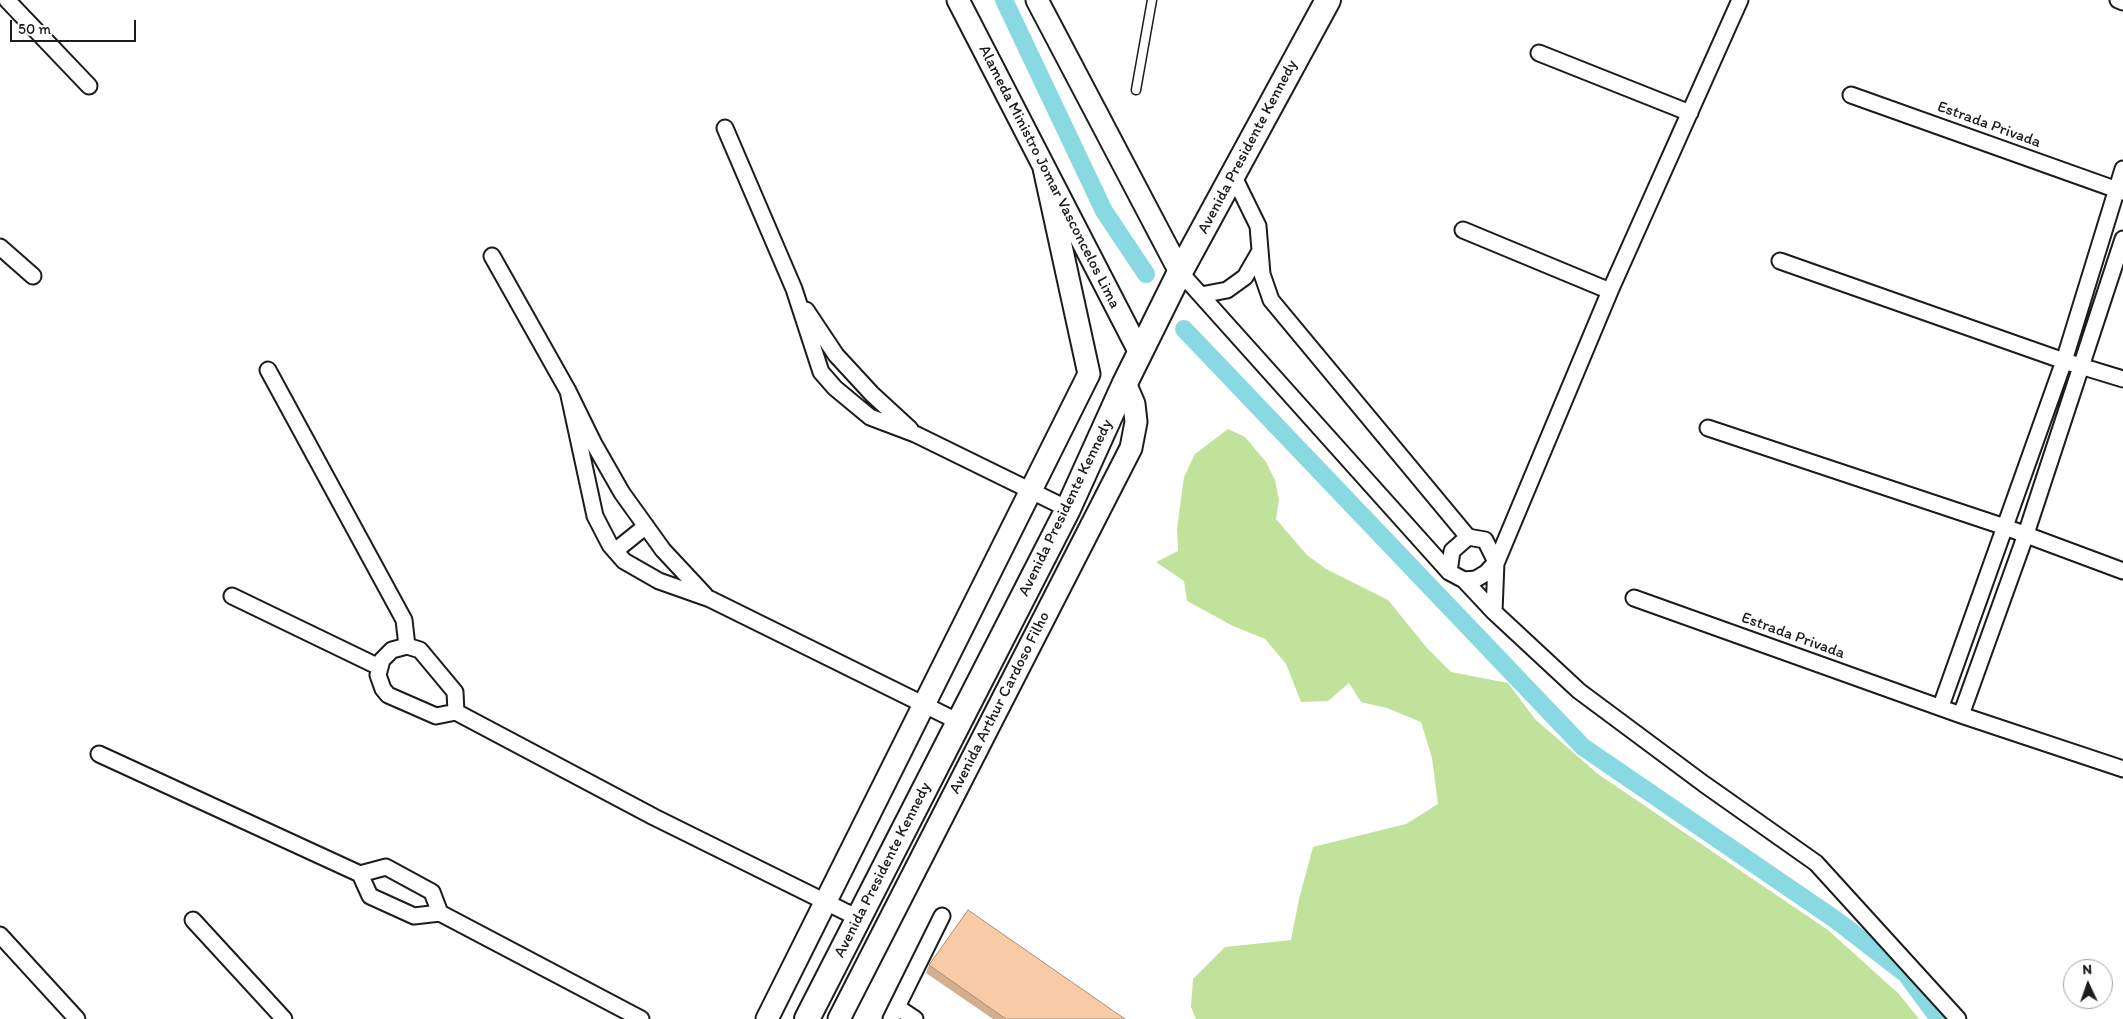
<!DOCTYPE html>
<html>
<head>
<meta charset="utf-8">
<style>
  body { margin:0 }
  #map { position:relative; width:2123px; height:1019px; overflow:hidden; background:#fff; font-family:Itim,sans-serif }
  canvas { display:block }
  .north { position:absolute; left:2063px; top:959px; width:50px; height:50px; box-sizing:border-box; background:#fff; border:1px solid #a4a4a4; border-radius:50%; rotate:357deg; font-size:14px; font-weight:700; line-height:20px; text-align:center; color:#1c1c1c }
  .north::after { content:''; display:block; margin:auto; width:18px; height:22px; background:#1c1c1c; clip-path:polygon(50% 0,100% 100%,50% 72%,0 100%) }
  .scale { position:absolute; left:10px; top:20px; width:126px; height:22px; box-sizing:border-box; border:2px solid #1c1c1c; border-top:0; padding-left:6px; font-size:15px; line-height:18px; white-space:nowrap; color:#1c1c1c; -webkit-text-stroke:4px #fff; paint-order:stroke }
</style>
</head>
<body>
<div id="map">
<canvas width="2123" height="1019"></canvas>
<div class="north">N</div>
<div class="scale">50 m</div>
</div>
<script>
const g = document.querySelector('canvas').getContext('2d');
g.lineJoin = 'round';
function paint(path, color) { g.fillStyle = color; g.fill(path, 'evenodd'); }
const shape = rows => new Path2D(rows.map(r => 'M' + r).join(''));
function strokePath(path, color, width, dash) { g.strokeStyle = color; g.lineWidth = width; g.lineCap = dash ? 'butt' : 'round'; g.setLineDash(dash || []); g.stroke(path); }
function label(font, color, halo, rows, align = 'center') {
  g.font = font + ' Itim,sans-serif'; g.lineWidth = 4; g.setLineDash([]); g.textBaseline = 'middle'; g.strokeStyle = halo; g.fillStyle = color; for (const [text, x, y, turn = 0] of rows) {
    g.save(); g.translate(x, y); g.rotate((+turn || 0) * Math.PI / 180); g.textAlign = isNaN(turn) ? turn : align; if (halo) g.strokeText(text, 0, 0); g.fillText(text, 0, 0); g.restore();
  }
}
const green = shape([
  [1228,429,1245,437,1266,462,1275,480,1279,500,1276,519,1307,555,1326,569,1388,600,1427,648,1451,672,1508,683,1535,719,1598,774,1828,930,1899,994,1919,1019,1196,1019,1191,1007,1193,979,1225,947,1291,940,1299,899,1313,847,1406,824,1438,804,1432,758,1421,722,1387,708,1361,702,1349,683,1328,701,1301,702,1286,664,1265,639,1233,626,1187,601,1184,581,1156,562,1178,551,1177,529,1184,477,1195,454]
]);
const canal = shape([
  [1004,0,1104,211,1146,274],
  [1184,329,1583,747,1836,920,1906,974,1939,1019]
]);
const lane = shape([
  [1136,90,1152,0]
]);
const street = shape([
  [7,0,89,86],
  [2118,0,2123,2],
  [1539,53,1690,113],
  [1851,95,2123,192],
  [725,128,794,289,821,372,835,388,870,417,915,434,1068,509],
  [1233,175,1258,226,1262,274,1271,300,1468,537],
  [1463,230,1610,291],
  [0,247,33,276],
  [492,256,568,391,594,444,622,493,663,550,705,595],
  [1780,261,2064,361,2123,379],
  [1180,272,1449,572,1464,580,1494,612,1579,691,1704,784,1816,863,1958,1019],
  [1201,295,1227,290,1245,277,1260,251],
  [806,310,836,355,872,394,910,429],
  [268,370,404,620,407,646],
  [568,391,595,516,610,545,624,561,659,581,710,599,959,722],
  [1708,428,2005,527,2123,571],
  [615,551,646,526],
  [1449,572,1452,551,1468,537,1485,540,1496,562,1494,612],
  [1464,580,1476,579,1486,573,1497,561,1610,291,1740,0],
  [232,596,379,667],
  [1634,598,1961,715,2123,769],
  [407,646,420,650,455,692,456,712,436,716,388,695,383,689,378,675,382,660,392,650,407,646],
  [1941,706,2064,361,2123,169],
  [456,712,654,817,858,918],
  [1961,715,2025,537,2123,239],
  [99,754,360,874,386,867,432,892,440,913],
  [360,874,370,896,414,916,440,913,641,1019],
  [193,920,284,1019],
  [0,935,77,1019],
  [897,1007,915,1019],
  [891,1019,942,916]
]);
const secondary = shape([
  [958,0,1140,353],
  [1037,0,1180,272],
  [767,1019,1089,374,1044,168],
  [839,1019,1131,448,1136,422,1134,404,1125,383]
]);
const primary = shape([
  [807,1019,1068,509,1125,383,1180,272,1328,0]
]);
const wall = shape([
  [929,965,1125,1019,993,1019,926,973]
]);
const building = shape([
  [968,910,1125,1019,1006,1019,929,965,968,910]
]);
const streetNames = [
  ["Estrada Privada",1989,125,20],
  ["Avenida Presidente Kennedy",1248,147,-62],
  ["Alameda Ministro Jomar Vasconcelos Lima",1049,177,63],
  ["Avenida Presidente Kennedy",1066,508,-64],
  ["Estrada Privada",1793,636,20],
  ["Avenida Arthur Cardoso Filho",1000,703,-63],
  ["Avenida Presidente Kennedy",883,870,-63]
];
paint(green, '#c1e29b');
strokePath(canal, '#88d9e1', 18);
strokePath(lane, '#1c1c1c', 11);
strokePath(street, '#1c1c1c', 19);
strokePath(secondary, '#1c1c1c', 25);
strokePath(primary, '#1c1c1c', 28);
strokePath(lane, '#fff', 8);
strokePath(street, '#fff', 15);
strokePath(secondary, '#fff', 21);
strokePath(primary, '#fff', 24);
paint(wall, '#d4af8f');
paint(building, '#f7cba6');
strokePath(building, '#ad8e74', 1);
label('16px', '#1c1c1c', '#fff', streetNames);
</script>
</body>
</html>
